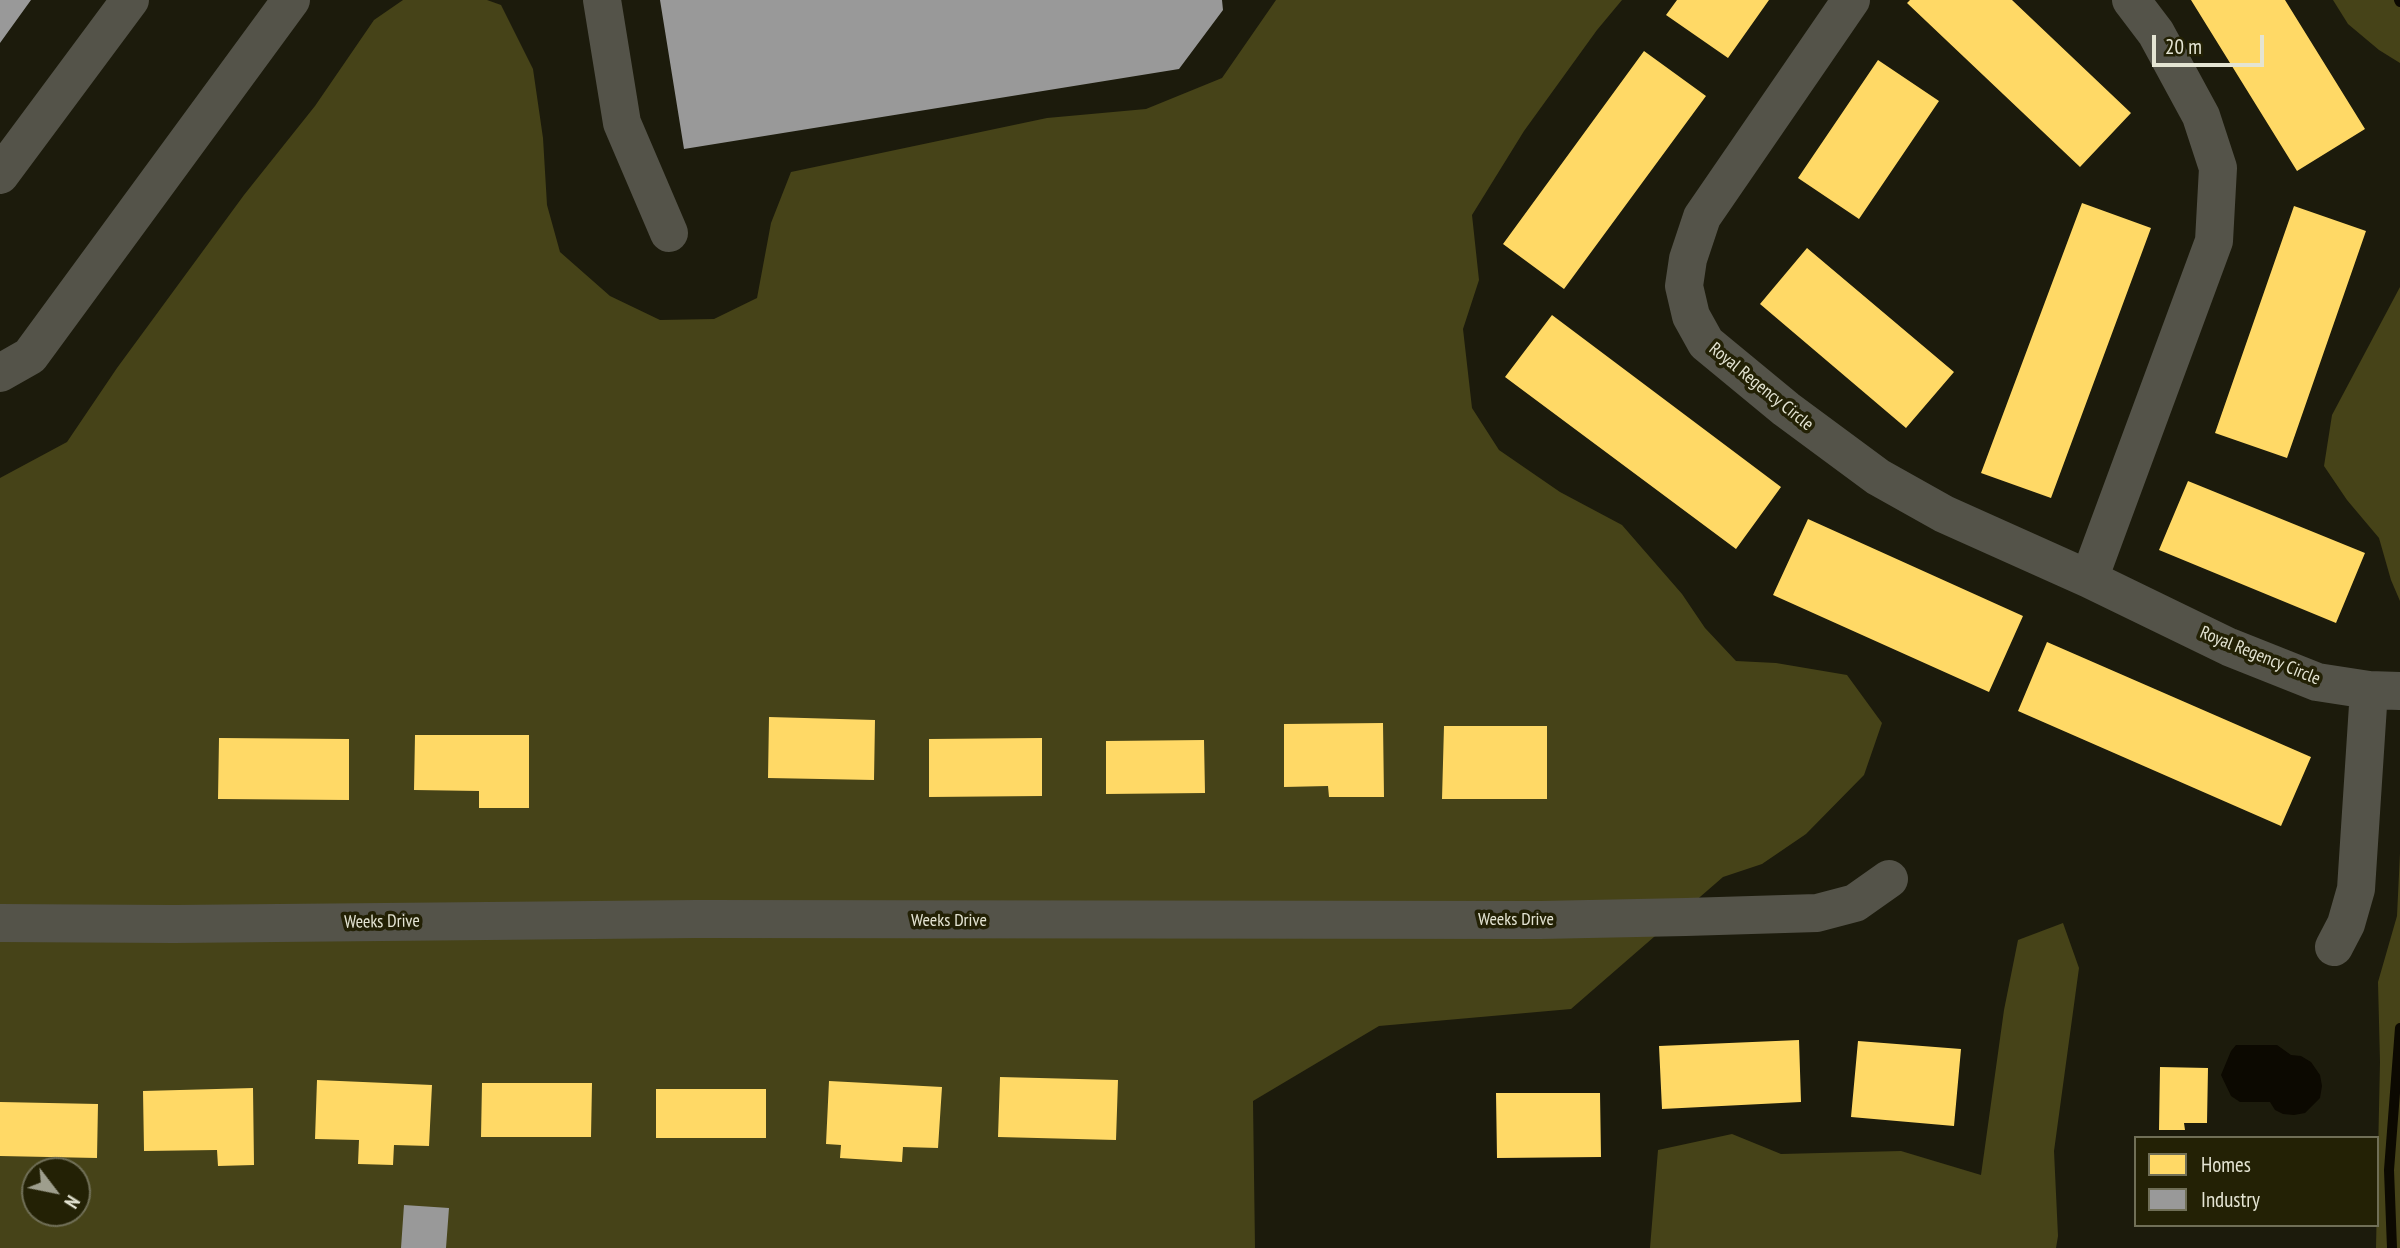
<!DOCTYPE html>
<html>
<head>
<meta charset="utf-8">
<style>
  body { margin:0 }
  #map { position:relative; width:2400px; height:1248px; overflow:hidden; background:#1c1b0c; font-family:"PT Sans Narrow",sans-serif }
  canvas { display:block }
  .legend { position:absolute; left:2134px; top:1136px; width:245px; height:91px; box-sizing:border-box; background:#232105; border:2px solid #706f57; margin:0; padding:9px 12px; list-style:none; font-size:21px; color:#e4e4d3 }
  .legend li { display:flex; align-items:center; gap:14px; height:35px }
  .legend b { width:35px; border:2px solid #706f57 }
  .north { position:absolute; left:21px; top:1157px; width:70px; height:70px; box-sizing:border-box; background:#232105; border:2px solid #706f57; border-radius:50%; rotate:122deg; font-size:19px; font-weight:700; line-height:28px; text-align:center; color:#e4e4d3 }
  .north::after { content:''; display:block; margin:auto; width:24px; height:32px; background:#9e9e8d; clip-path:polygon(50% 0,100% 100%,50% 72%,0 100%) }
  .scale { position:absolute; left:2152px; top:35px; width:112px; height:32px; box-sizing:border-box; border:4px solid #e4e4d3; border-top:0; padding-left:9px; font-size:21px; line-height:24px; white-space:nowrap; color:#e4e4d3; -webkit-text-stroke:5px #232105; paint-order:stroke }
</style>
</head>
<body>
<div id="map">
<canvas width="2400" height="1248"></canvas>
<ul class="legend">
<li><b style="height:19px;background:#ffd966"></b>Homes</li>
<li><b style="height:19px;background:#999"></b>Industry</li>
</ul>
<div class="north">N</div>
<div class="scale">20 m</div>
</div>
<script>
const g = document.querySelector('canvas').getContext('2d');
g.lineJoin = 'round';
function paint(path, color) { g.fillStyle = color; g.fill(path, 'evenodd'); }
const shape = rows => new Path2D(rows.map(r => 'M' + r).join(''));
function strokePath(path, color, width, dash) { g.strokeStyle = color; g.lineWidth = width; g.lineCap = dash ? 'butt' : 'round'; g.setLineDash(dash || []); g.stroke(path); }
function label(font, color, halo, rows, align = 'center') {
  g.font = font + ' "PT Sans Narrow",sans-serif'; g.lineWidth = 7; g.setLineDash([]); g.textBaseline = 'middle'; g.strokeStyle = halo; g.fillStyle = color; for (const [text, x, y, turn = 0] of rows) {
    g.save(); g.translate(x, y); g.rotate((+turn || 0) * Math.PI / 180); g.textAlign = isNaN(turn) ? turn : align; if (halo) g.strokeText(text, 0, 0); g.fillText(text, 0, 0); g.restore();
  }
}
const green = shape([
  [403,0,487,0,501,5,533,69,543,138,547,205,560,252,610,296,660,320,714,319,757,298,771,223,791,172,1047,118,1146,109,1222,78,1276,0,1622,0,1597,30,1524,131,1472,215,1479,280,1463,329,1472,408,1499,450,1560,492,1622,525,1682,594,1705,628,1736,661,1776,663,1847,675,1882,723,1864,775,1806,834,1762,864,1723,877,1571,1009,1379,1026,1253,1101,1255,1248,0,1248,0,478,67,442,117,368,244,195,315,106,374,20],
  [35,1171,77,1171,77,1213,35,1213],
  [2333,0,2400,0,2400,63,2379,50,2348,24],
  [2400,287,2400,601,2391,580,2379,538,2347,500,2324,466,2332,415],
  [2400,853,2400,1248,2376,1248,2380,1062,2378,982,2397,916],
  [2063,923,2079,968,2054,1151,2058,1236,2056,1248,1650,1248,1658,1150,1732,1134,1781,1154,1901,1151,1981,1175,2004,1010,2018,940]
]);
const water = shape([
  [2236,1045,2277,1045,2291,1055,2301,1056,2311,1062,2320,1075,2322,1086,2320,1098,2305,1113,2294,1115,2283,1114,2275,1110,2270,1102,2240,1102,2231,1096,2221,1075,2231,1051]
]);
const homes = shape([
  [1677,0,1769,0,1728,58,1666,15],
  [1910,0,2012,0,2131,113,2080,167,1907,3],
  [2191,0,2285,0,2365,129,2297,171],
  [1644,51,1706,96,1564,289,1503,244],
  [1878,60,1939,101,1859,219,1798,178],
  [2082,203,2151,228,2051,498,1981,473],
  [2294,206,2366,231,2287,458,2215,433],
  [1807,248,1954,372,1906,428,1760,304],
  [1552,315,1781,487,1736,549,1505,377],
  [2188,481,2365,553,2336,623,2159,550],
  [1808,519,2023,616,1989,692,1773,595],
  [2047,642,2311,757,2281,826,2018,711],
  [769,717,875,720,874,780,768,778],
  [1383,723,1384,797,1329,797,1328,786,1284,787,1284,724],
  [1444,726,1547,726,1547,799,1442,799],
  [415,735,529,735,529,808,479,808,479,791,414,790],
  [219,738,349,739,349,800,218,799],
  [1042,738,1042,796,929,797,929,739],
  [1204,740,1205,793,1106,794,1106,741],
  [1799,1040,1801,1102,1662,1109,1659,1046],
  [1858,1041,1961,1049,1954,1126,1851,1117],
  [2160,1067,2208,1068,2207,1123,2184,1123,2185,1130,2159,1130],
  [1000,1077,1118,1080,1116,1140,998,1137],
  [317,1080,432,1085,429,1146,394,1145,393,1165,358,1164,359,1140,315,1139],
  [829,1081,942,1087,938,1148,903,1147,902,1162,840,1158,841,1145,826,1144],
  [482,1083,592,1083,591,1137,481,1137],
  [253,1088,254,1165,218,1166,217,1150,144,1151,143,1091],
  [656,1089,766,1089,766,1138,656,1138],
  [1496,1093,1600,1093,1601,1157,1497,1158],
  [0,1102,98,1104,97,1158,0,1156]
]);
const industry = shape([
  [0,0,31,0,0,43],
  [660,0,1222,0,1223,10,1179,69,684,149],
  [404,1205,449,1208,446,1248,401,1248]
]);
const stream = shape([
  [2399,0,2400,2],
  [2392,1248,2389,1170,2400,1028]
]);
const minor = shape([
  [602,0,622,123,669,233],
  [1851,0,1702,217,1688,259,1684,286,1691,316,1706,343,1786,409,1878,477,1944,514,2089,579,2229,647,2317,682,2369,690,2400,691],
  [0,175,130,0],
  [0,373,30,356,291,0],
  [2089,579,2214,241,2218,168,2201,116,2156,33,2131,0],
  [0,923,174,924,697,919,1540,920,1686,917,1817,913,1855,903,1889,879],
  [2334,947,2346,924,2356,889,2369,690]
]);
const streetNames = [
  ["Royal Regency Circle",1761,387,39],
  ["Royal Regency Circle",2260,656,22],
  ["Weeks Drive",1516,920],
  ["Weeks Drive",949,921],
  ["Weeks Drive",382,922,-1]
];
paint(green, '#464318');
paint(water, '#0c0901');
paint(homes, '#ffd966');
paint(industry, '#999');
strokePath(stream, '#0c0901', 10);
strokePath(minor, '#545349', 38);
label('18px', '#e4e4d3', '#232105', streetNames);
</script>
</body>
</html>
